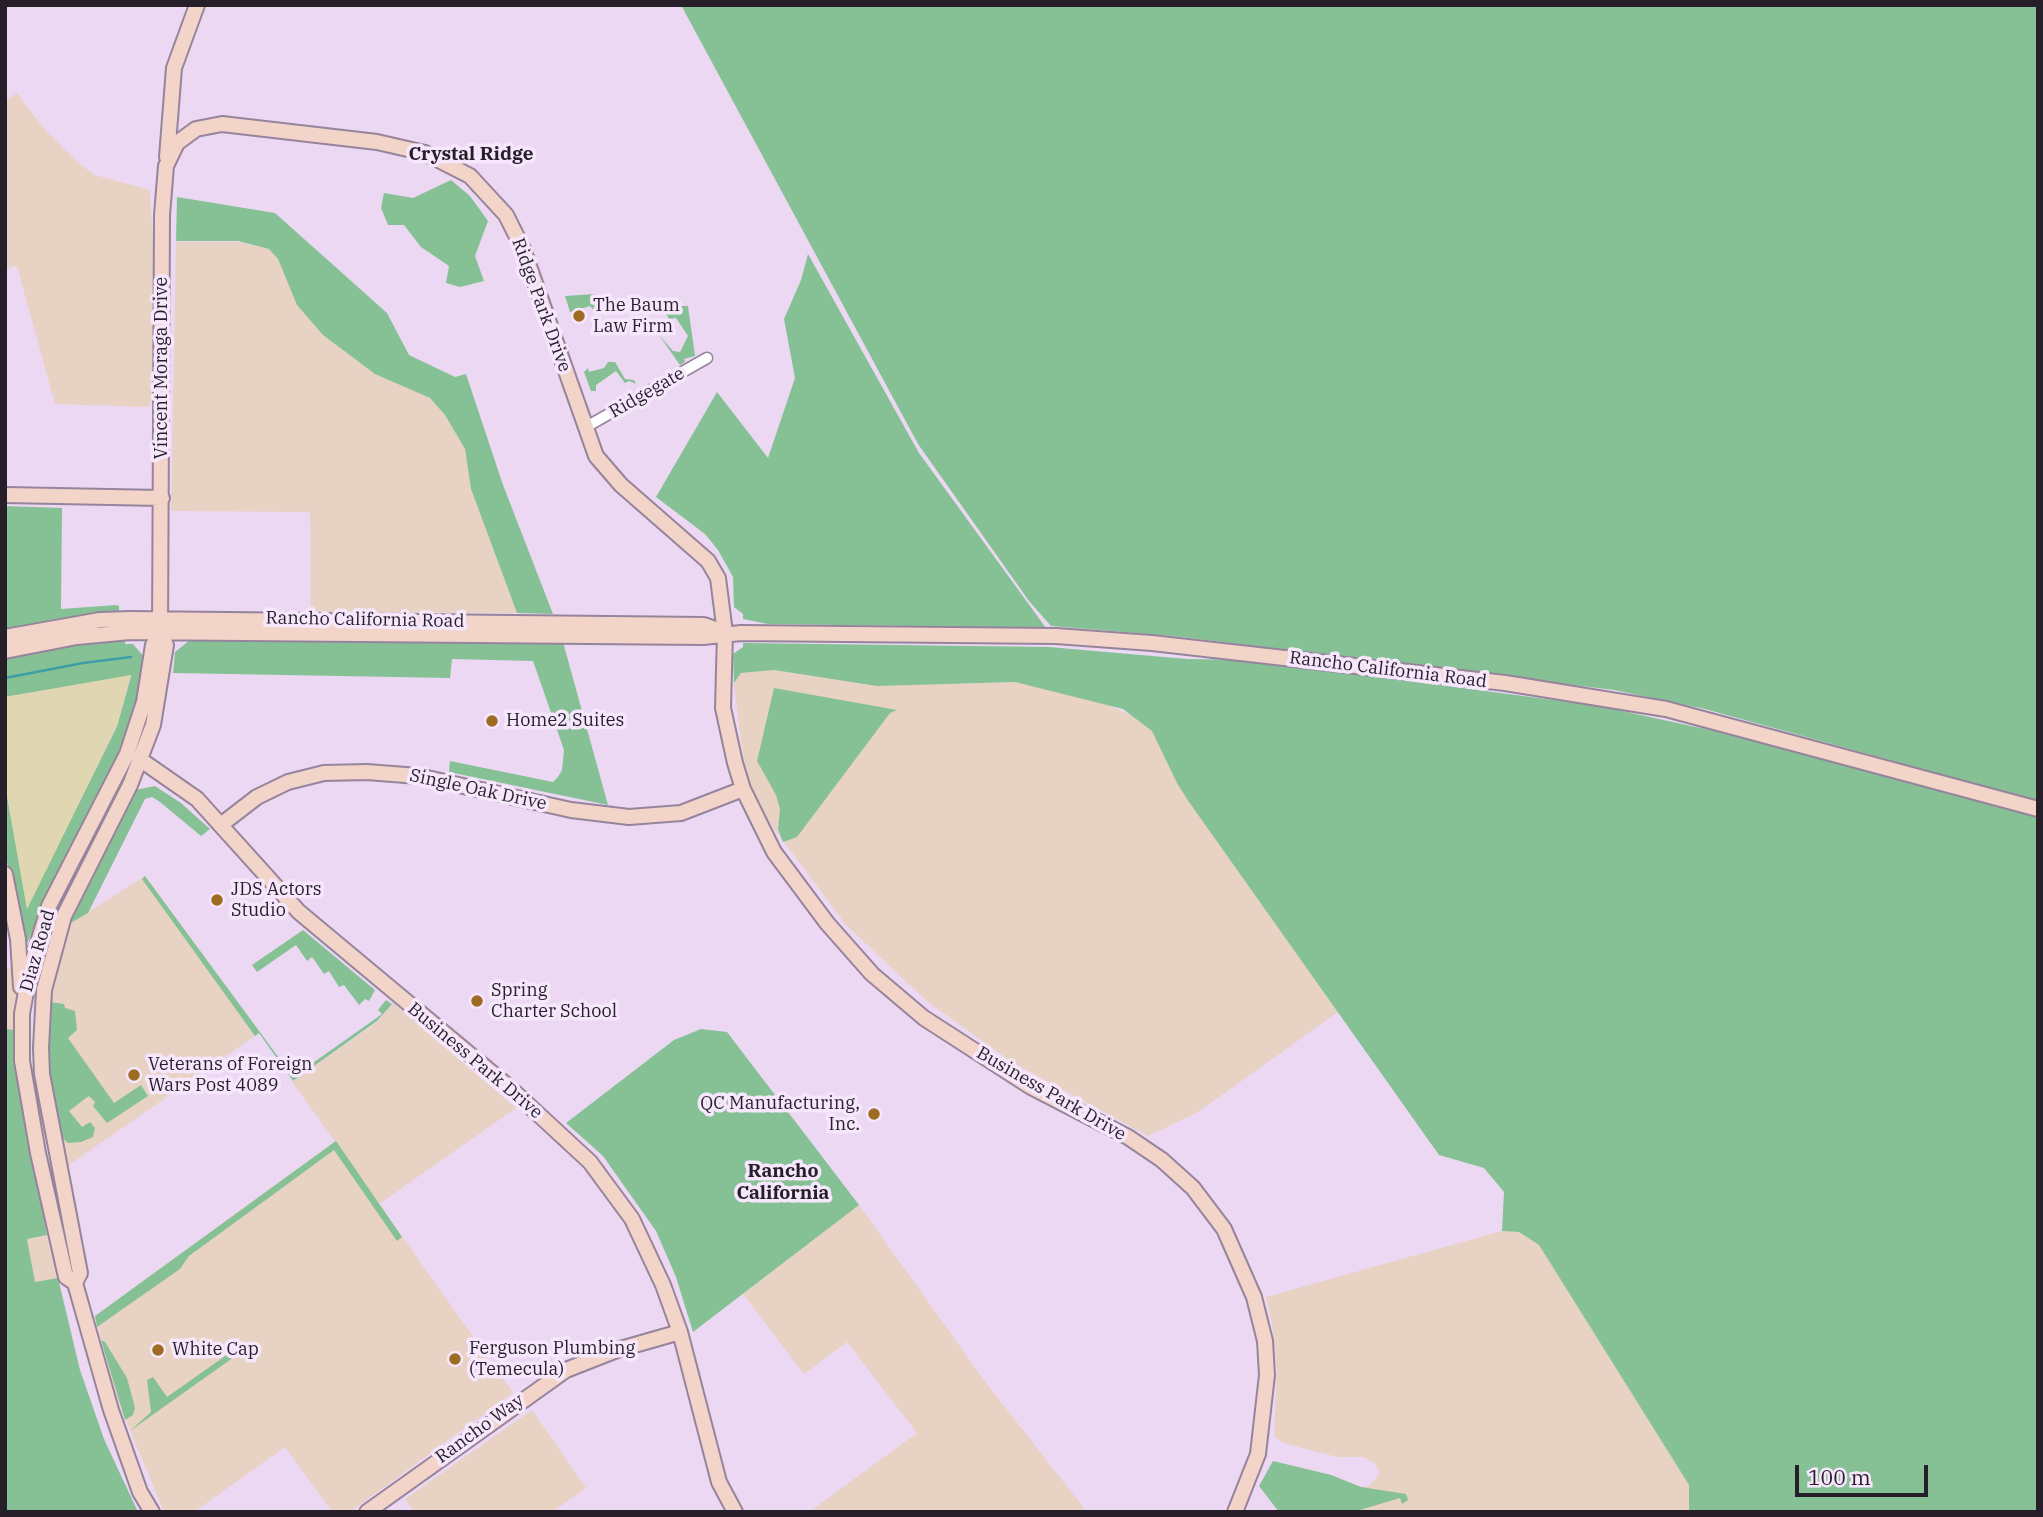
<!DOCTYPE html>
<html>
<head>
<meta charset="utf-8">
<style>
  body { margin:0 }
  #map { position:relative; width:2043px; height:1517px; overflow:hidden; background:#ecd8f3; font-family:"IBM Plex Serif",serif }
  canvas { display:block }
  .frame { position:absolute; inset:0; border:7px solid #261f29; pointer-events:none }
  .scale { position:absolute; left:1795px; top:1465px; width:133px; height:32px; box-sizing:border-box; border:4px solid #261f29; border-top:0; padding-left:9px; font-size:21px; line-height:24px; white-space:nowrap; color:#261f29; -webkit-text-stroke:5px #f7e7fd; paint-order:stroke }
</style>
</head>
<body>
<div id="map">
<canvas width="2043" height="1517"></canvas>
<div class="frame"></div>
<div class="scale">100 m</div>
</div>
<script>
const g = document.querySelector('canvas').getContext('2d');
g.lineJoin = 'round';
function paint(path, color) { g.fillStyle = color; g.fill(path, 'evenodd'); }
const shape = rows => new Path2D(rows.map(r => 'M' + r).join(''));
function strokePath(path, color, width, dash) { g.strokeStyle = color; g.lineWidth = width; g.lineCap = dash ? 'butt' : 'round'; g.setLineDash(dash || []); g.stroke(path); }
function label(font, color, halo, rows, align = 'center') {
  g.font = font + ' "IBM Plex Serif",serif'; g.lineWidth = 7; g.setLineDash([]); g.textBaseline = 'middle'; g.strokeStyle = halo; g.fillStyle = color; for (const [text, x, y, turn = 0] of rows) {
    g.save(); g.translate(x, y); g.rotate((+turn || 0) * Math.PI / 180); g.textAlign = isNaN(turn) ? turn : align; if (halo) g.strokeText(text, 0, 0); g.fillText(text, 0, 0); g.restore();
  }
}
const industrial = shape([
  [17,93,46,131,78,163,95,175,150,190,156,300,155,393,149,407,55,404,17,266,5,269,5,102],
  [176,242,238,242,269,249,278,259,297,305,323,335,375,374,430,398,445,415,465,449,471,489,517,613,311,612,310,512,171,511],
  [774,670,877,686,1015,682,1099,701,1139,719,1153,731,1189,802,1338,1012,1198,1112,1148,1136,1010,1061,928,1002,846,925,772,826,755,795,744,767,734,683,741,673],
  [145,876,259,1033,66,1167,60,1136,48,1013,63,940,69,924],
  [12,967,17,998,16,1030,5,1029,5,969],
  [393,1003,516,1108,379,1204,513,1393,350,1512,332,1512,285,1447,194,1512,164,1512,115,1394,95,1316,335,1141,292,1082,377,1022],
  [859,1205,986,1383,1087,1512,809,1512,917,1433,847,1342,804,1374,743,1294],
  [1502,1231,1519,1232,1539,1245,1689,1485,1689,1512,1304,1512,1273,1461,1331,1475,1361,1487,1369,1486,1380,1473,1374,1462,1363,1457,1337,1457,1283,1443,1274,1436,1277,1371,1272,1323,1266,1297],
  [47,1235,58,1278,35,1283,27,1238],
  [532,1410,586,1488,552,1512,414,1512,405,1499]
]);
const green = shape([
  [681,5,2038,5,2038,801,1705,709,1614,690,1173,636,1051,626,1029,601,918,444],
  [451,180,470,196,488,221,475,256,484,281,460,287,446,283,449,266,421,247,404,225,388,225,381,208,384,193,413,198],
  [177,197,275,213,387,313,409,355,455,377,466,374,503,485,553,614,517,613,471,489,465,449,445,415,430,398,375,374,323,335,297,305,278,259,269,249,238,241,176,241],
  [808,254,919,453,1046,628,768,624,743,619,743,614,734,607,733,577,718,550,705,534,656,497,717,392,768,458,795,378,784,319,801,280],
  [594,294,601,297,603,311,594,311,590,306,570,312,565,296],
  [676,306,688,306,695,356,684,359,685,362,680,365,659,335,673,351,680,352,688,336,676,318,669,319,665,312],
  [608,362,615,362,625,379,634,380,636,384,629,381,625,383,616,371,596,385,596,391,591,391,584,372,588,368,589,372,604,368],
  [5,506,62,508,61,609,116,605,119,606,119,611,5,630],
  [125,639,125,644,133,644,144,657,138,696,113,767,27,943,23,941,5,852,5,784,27,908,117,726,131,676,5,697,5,656,90,641],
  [190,640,563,642,608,805,449,772,450,761,553,782,558,777,562,770,564,750,533,661,452,659,450,678,173,673,175,652],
  [743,643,1049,647,1187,659,1250,660,1599,706,1733,735,2038,815,2038,1512,1689,1512,1689,1485,1539,1245,1519,1232,1502,1231,1504,1192,1484,1168,1439,1155,1189,802,1177,783,1152,731,1123,709,1015,682,877,686,774,670,741,673,734,683,733,654,743,647],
  [774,688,897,710,890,713,797,837,783,842,778,829,780,809,776,795,757,761],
  [155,786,181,803,210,829,201,836,160,802,152,797,145,799,88,913,69,924,135,790],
  [145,876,293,1077,375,1019,382,1014,378,1010,386,1000,392,1004,377,1021,293,1081,259,1033,255,1036,142,879],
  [303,930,375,990,369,1001,365,999,359,1005,344,985,339,987,329,971,324,974,312,957,307,961,296,945,257,972,252,965],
  [50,1002,64,1004,65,1008,75,1011,77,1030,68,1038,114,1103,141,1085,148,1096,107,1123,93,1106,95,1102,89,1096,86,1098,69,1111,82,1127,90,1122,95,1128,93,1137,81,1142,68,1143,60,1136,49,1079],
  [5,1029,16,1030,15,1057,22,1108,47,1235,27,1239,35,1282,58,1278,80,1370,104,1439,138,1512,5,1512],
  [701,1029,727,1032,859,1205,693,1332,676,1277,656,1231,603,1156,566,1123,674,1040],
  [336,1141,402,1237,397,1241,334,1150,189,1256,180,1269,97,1327,95,1316],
  [101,1340,105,1342,127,1378,135,1408,133,1415,125,1420],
  [238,1347,241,1352,130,1431,151,1412,147,1380,153,1377,167,1397],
  [1273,1461,1331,1475,1361,1487,1406,1494,1408,1500,1402,1504,1400,1498,1353,1512,1279,1512,1259,1486]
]);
const sand = shape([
  [131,675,117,726,27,909,5,784,5,697]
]);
const stream = shape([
  [5,678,83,663,131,657]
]);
const street = shape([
  [586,427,707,358]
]);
const secondary = shape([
  [167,157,174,68,197,5],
  [5,495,162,498],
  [5,637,100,620,131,619,704,625,724,632],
  [5,651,77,637,130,632,703,637,741,633,1056,636,1152,643,1505,683,1666,709,2038,809],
  [141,760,197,799,299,912,510,1088,590,1162,632,1219,663,1285,680,1332,719,1482,735,1512],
  [222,824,257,797,288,782,324,773,367,772,418,776,571,810,629,817,681,813,743,789],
  [5,874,18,939,21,987],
  [75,1283,66,1277,38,1153,22,1061,22,1014,30,969,49,906,127,754,144,702,153,645,160,633,162,215,166,166,177,143,196,129,222,124,377,142,425,153,470,176,506,215,523,249,596,456,621,485,708,561,718,578,725,633,723,708,735,763,743,789,774,852,827,923,872,974,924,1018,1031,1087,1128,1137,1162,1160,1193,1188,1224,1229,1254,1297,1265,1341,1267,1375,1258,1454,1235,1512],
  [152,1512,140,1492,111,1410,75,1283,80,1273,42,1074,41,1048,44,990,64,916,130,785,153,725,166,645,160,633],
  [367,1512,566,1370,617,1350,680,1332]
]);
const markers = [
  [579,316,7,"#9d6c20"],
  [492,721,7,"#9d6c20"],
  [217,900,7,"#9d6c20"],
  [477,1001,7,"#9d6c20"],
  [134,1075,7,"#9d6c20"],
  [874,1114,7,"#9d6c20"],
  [158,1350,7,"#9d6c20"],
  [455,1359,7,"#9d6c20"]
];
const streetNames = [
  ["Ridge Park Drive",541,305,70],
  ["Vincent Moraga Drive",162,368,-90],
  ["Ridgegate",647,393,-30],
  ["Rancho California Road",365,620,1],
  ["Rancho California Road",1388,670,7],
  ["Single Oak Drive",478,790,12],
  ["Diaz Road",38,951,-74],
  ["Business Park Drive",475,1061,40],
  ["Business Park Drive",1051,1094,30],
  ["Rancho Way",480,1429,-36]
];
const poiNames = [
  ["The Baum",593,306],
  ["Law Firm",593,327],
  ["Home2 Suites",506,721],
  ["JDS Actors",231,890],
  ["Studio",231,911],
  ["Spring",491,991],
  ["Charter School",491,1012],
  ["Veterans of Foreign",148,1065],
  ["Wars Post 4089",148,1086],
  ["QC Manufacturing,",860,1104,"right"],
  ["Inc.",860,1125,"right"],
  ["Ferguson Plumbing",469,1349],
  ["(Temecula)",469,1370],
  ["White Cap",172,1350]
];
const neighbourhoodNames = [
  ["Crystal Ridge",471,155],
  ["Rancho",783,1172],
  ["California",783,1194]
];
paint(industrial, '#e7d2c4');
paint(green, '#86c195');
paint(sand, '#e0d7b2');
strokePath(stream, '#3e9da6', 2.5);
strokePath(street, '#96849d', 13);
strokePath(secondary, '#96849d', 18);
strokePath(street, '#fff', 10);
strokePath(secondary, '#f2d4c8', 14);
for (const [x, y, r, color] of markers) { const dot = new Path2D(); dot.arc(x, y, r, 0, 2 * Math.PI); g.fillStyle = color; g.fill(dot); strokePath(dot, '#f7e7fd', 2.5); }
label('18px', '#261f29', '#f7e7fd', streetNames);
label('18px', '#261f29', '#f7e7fd', poiNames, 'left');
label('bold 19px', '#261f29', '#f7e7fd', neighbourhoodNames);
</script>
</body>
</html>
